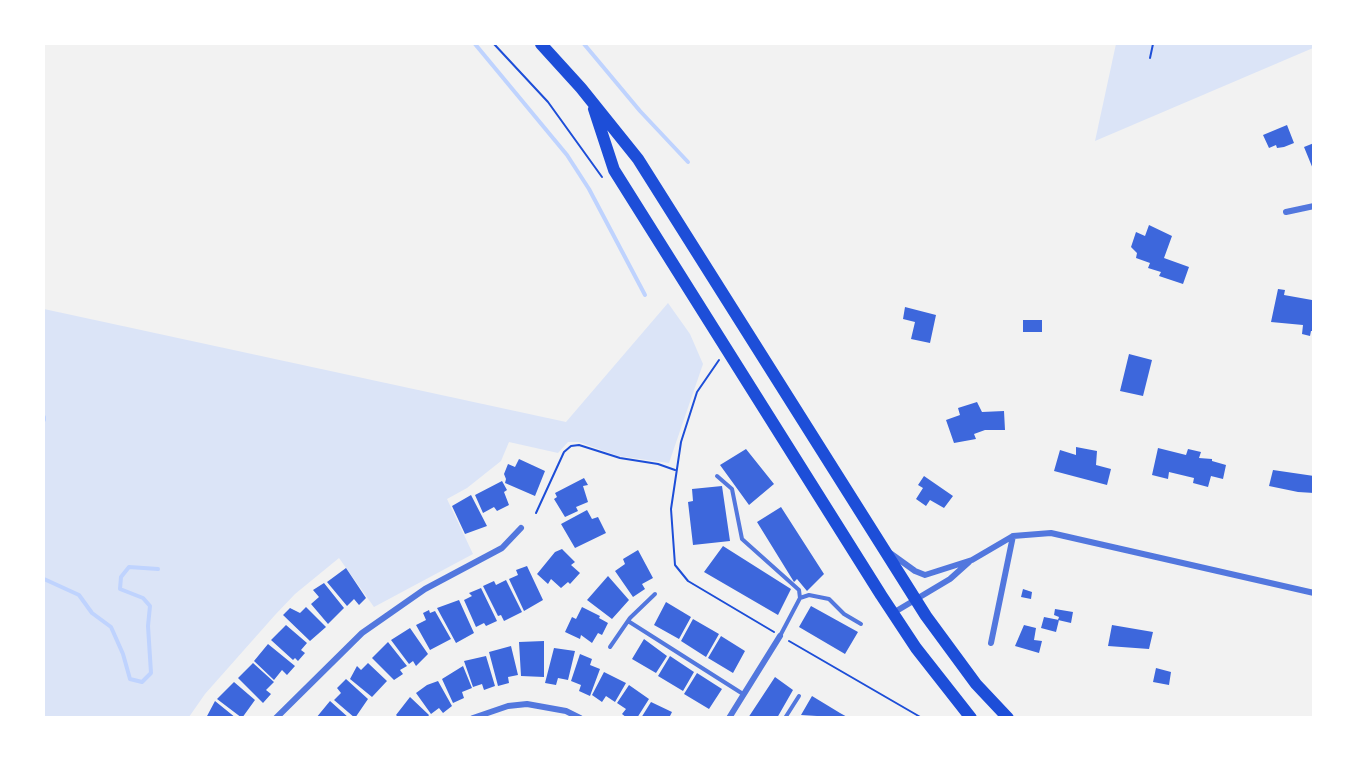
<!DOCTYPE html>
<html>
<head>
<meta charset="utf-8">
<style>
  body { margin:0 }
  #map { position:relative; width:1357px; height:761px; overflow:hidden; background:#f2f2f2; font-family:"IBM Plex Sans",sans-serif }
  canvas { display:block }
  .frame { position:absolute; inset:0; border:45px solid #fff; pointer-events:none }
</style>
</head>
<body>
<div id="map">
<canvas width="1357" height="761"></canvas>
<div class="frame"></div>
</div>
<script>
const g = document.querySelector('canvas').getContext('2d');
g.lineJoin = 'round';
function paint(path, color) { g.fillStyle = color; g.fill(path, 'evenodd'); }
const shape = rows => new Path2D(rows.map(r => 'M' + r).join(''));
function strokePath(path, color, width, dash) { g.strokeStyle = color; g.lineWidth = width; g.lineCap = dash ? 'butt' : 'round'; g.setLineDash(dash || []); g.stroke(path); }
const green = shape([
  [1116,44,1313,44,1313,48,1095,141],
  [668,303,690,334,703,364,669,463,618,456,579,442,568,442,558,453,509,442,501,461,467,488,447,499,473,554,374,607,339,558,295,594,275,615,205,694,189,717,44,717,44,309,566,422]
]);
const stream = shape([
  [475,44,567,155,589,189,645,295],
  [584,44,640,111,688,162],
  [44,417,44,420],
  [44,579,79,595,92,613,111,627,123,654,130,679,142,682,151,673,148,626,150,606,143,598,120,589,121,577,129,567,158,569]
]);
const building = shape([
  [1287,125,1294,143,1284,147,1277,148,1276,145,1269,148,1263,135],
  [1314,143,1314,169,1313,169,1304,147],
  [1149,225,1172,236,1164,258,1189,267,1183,284,1159,276,1161,272,1148,268,1150,263,1136,258,1137,253,1131,247,1136,232,1145,236],
  [1278,289,1285,290,1284,295,1312,300,1314,331,1311,331,1310,336,1302,334,1303,325,1271,322],
  [905,307,936,315,930,343,911,339,915,322,903,319],
  [1023,320,1042,320,1042,332,1023,332],
  [1129,354,1152,360,1143,396,1120,391],
  [977,402,982,412,1004,411,1005,430,985,430,974,434,976,439,954,443,946,420,960,415,958,408],
  [1076,447,1097,451,1096,465,1111,469,1107,485,1054,471,1060,450,1076,455],
  [1158,448,1186,455,1188,449,1201,452,1199,458,1212,459,1212,461,1226,465,1223,479,1211,476,1208,487,1193,483,1194,478,1169,472,1168,479,1152,475],
  [746,449,774,484,749,505,720,465],
  [519,459,545,471,535,496,505,483,506,479,504,474,508,464,515,467],
  [1273,470,1314,476,1314,493,1298,492,1269,486],
  [924,476,953,496,944,508,930,500,926,506,916,499,923,488,918,485],
  [584,478,588,485,583,486,588,502,576,507,578,511,565,517,554,499,557,497,555,493],
  [502,481,507,490,504,492,509,505,497,511,494,507,483,513,475,495],
  [722,486,730,541,693,545,688,502,693,501,692,489],
  [471,495,487,526,465,534,452,506],
  [781,507,824,574,807,591,797,579,794,582,757,522],
  [587,510,592,519,598,517,606,533,575,548,561,524],
  [723,546,791,589,778,615,704,572],
  [562,549,575,562,571,565,580,573,570,584,568,582,561,588,551,579,548,584,537,574,555,552],
  [638,550,653,578,642,584,645,589,633,597,615,571,625,564,623,559],
  [527,566,543,600,524,611,509,579,518,575,516,570],
  [346,568,366,598,359,605,354,599,347,606,327,582],
  [608,576,629,600,612,619,587,600],
  [506,580,522,612,504,621,501,615,498,616,483,586,494,581,496,585],
  [324,583,344,608,328,624,311,604,319,597,313,590],
  [481,588,497,621,486,626,484,623,476,627,464,600,472,596,469,593],
  [1023,589,1032,592,1031,599,1021,597],
  [459,600,474,633,456,643,437,608],
  [666,602,691,617,679,639,654,625],
  [811,606,858,632,845,654,799,627],
  [306,607,326,627,310,641,283,615,290,608,300,613],
  [582,607,600,616,599,618,608,623,602,635,598,633,592,643,581,635,580,639,565,632,572,617,576,619],
  [1055,609,1073,612,1071,623,1058,620,1059,617,1054,615],
  [429,610,430,613,435,611,451,639,430,650,416,625,426,620,423,613],
  [1044,617,1059,620,1056,632,1041,628],
  [693,619,719,634,706,657,681,641],
  [286,625,307,643,301,650,305,653,298,661,295,658,293,660,271,640],
  [1024,625,1036,628,1034,640,1042,641,1039,653,1015,646],
  [1112,625,1153,632,1149,649,1108,646],
  [410,628,428,654,416,666,413,661,409,664,391,640],
  [721,636,745,651,733,673,708,658],
  [644,639,667,656,656,673,632,659],
  [544,641,544,677,521,676,519,642],
  [388,642,407,666,400,670,403,674,394,680,372,658],
  [268,644,295,666,287,675,282,670,274,680,254,661],
  [511,646,518,675,508,677,509,683,498,686,489,652],
  [554,648,575,651,568,680,558,678,556,685,545,683],
  [580,654,592,659,590,665,600,669,590,696,579,691,581,685,571,681],
  [486,656,495,686,484,690,482,684,473,687,464,661],
  [670,656,694,672,683,691,658,676],
  [253,663,274,682,266,690,271,694,263,703,238,678],
  [368,663,387,681,372,697,350,679,357,666,361,670],
  [463,666,472,688,462,692,464,698,453,703,442,679],
  [1156,668,1171,672,1169,685,1153,682],
  [604,672,626,683,615,702,606,696,602,702,592,695],
  [697,673,722,689,709,709,684,694],
  [775,677,793,690,777,718,748,718],
  [346,679,368,699,355,718,334,700,341,693,337,688],
  [438,681,452,706,443,713,439,708,431,714,416,693,427,685],
  [234,682,255,700,242,718,217,699],
  [629,685,649,699,637,718,627,718,622,714,626,709,617,703],
  [812,696,840,713,849,718,801,715],
  [410,697,429,715,427,718,399,718,396,715],
  [215,701,236,718,206,718],
  [330,701,349,718,316,718],
  [651,702,672,712,669,718,641,718]
]);
const path = shape([
  [494,44,548,102,602,177],
  [1150,58,1153,44],
  [719,360,697,392,681,442,671,509,675,565,688,581,774,632],
  [536,513,564,452,571,446,579,445,620,458,658,464,675,470],
  [789,641,922,718]
]);
const service = shape([
  [717,476,732,489,742,539,799,590,800,598,780,636],
  [800,598,809,595,829,599,844,614,861,624],
  [628,621,743,694],
  [610,647,630,618,655,594],
  [785,718,799,696]
]);
const minor = shape([
  [1286,212,1314,206],
  [890,553,915,571,925,575,972,560,1013,536,1051,533,1314,593],
  [893,613,950,579,969,562],
  [991,643,1013,536],
  [276,718,362,633,425,589,502,548,521,528],
  [473,718,508,706,527,704,566,711,580,718],
  [729,718,780,636]
]);
const primary = shape([
  [541,44,581,88,638,159,926,616,976,684,1008,718],
  [594,109,614,170,881,595,916,648,971,718]
]);
paint(green, '#dbe4f7');
strokePath(stream, '#bfd3fe', 4);
paint(building, '#3d67dc');
strokePath(path, '#1d4ed8', 2);
strokePath(service, '#5277de', 4);
strokePath(minor, '#5277de', 6);
strokePath(primary, '#1d4ed8', 12);
</script>
</body>
</html>
